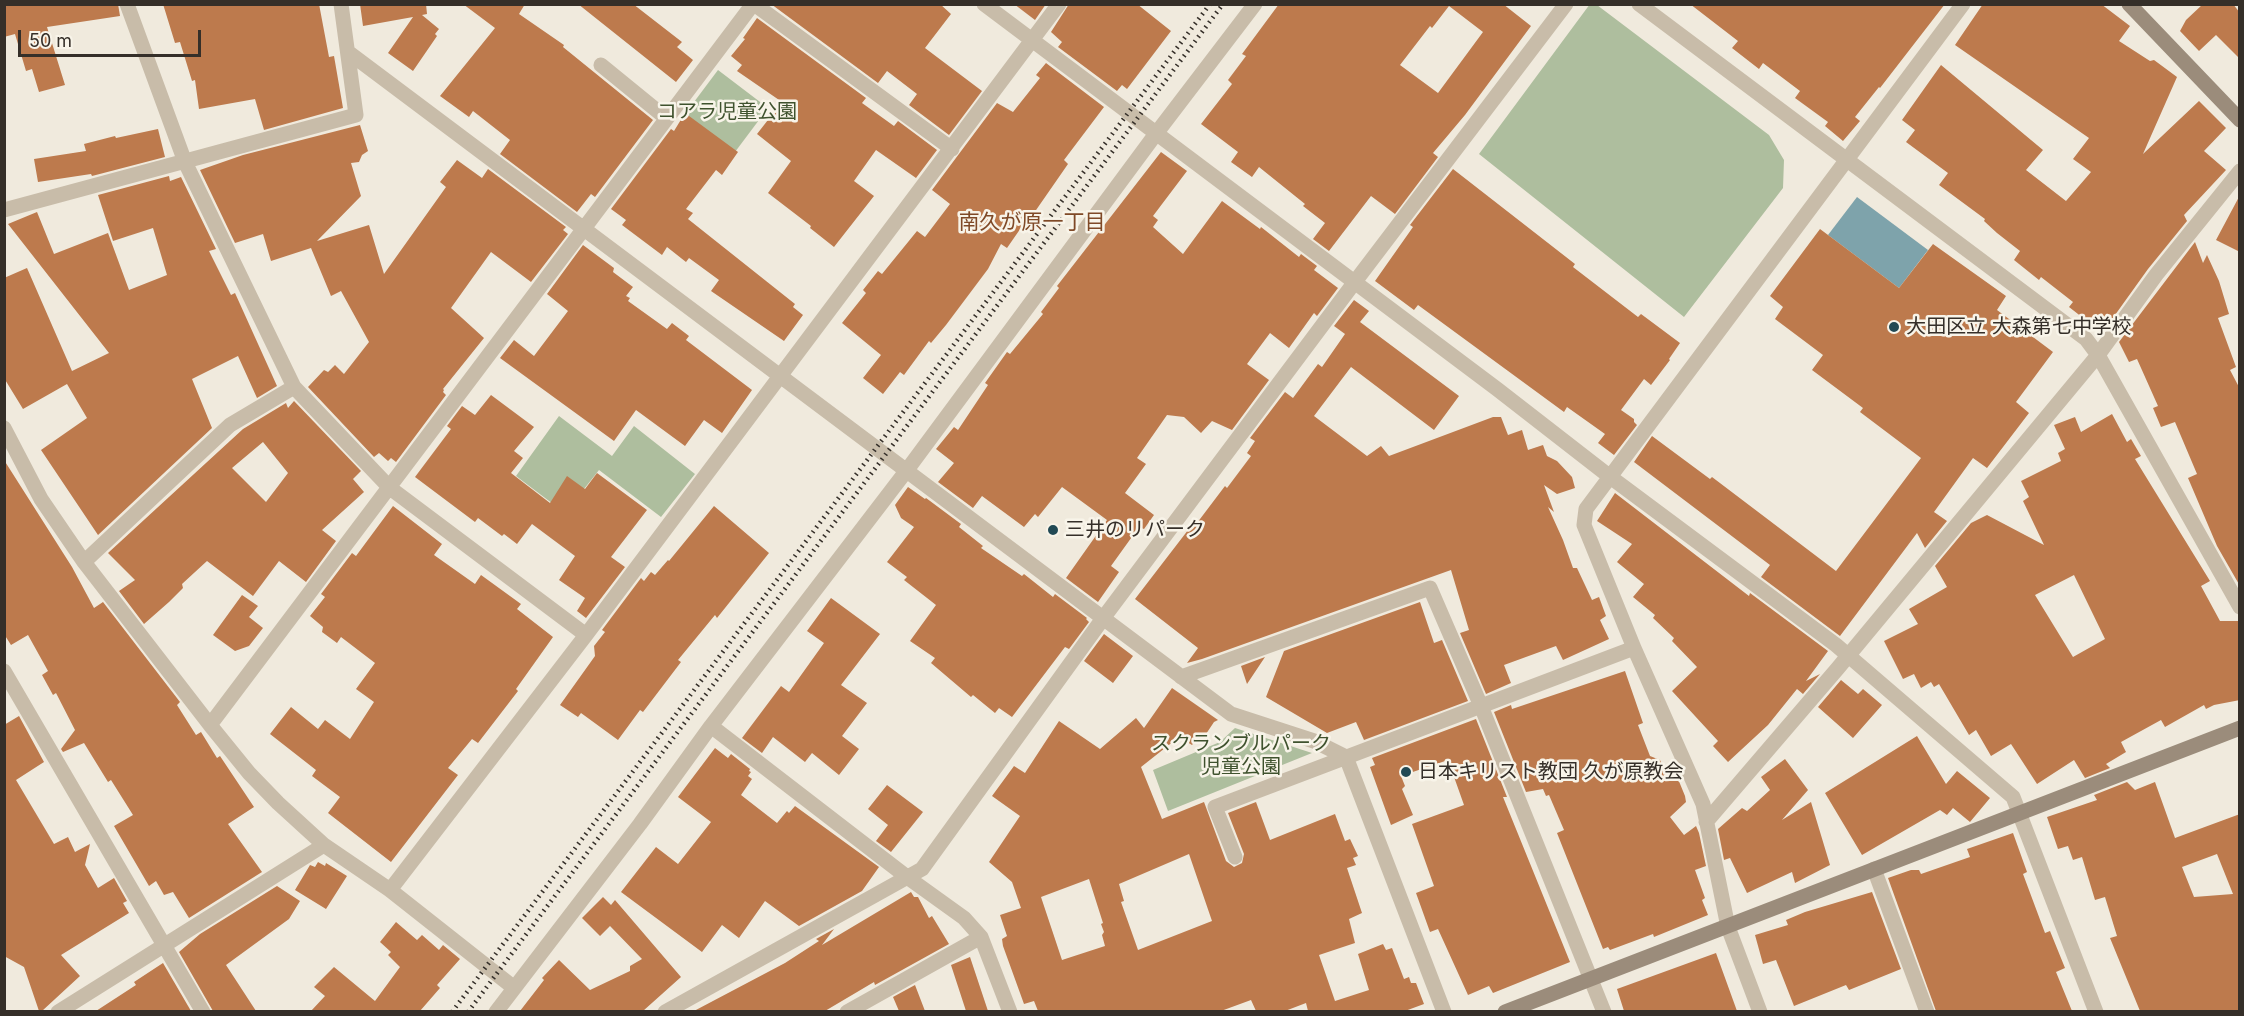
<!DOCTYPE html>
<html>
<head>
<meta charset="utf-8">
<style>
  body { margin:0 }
  #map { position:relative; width:2244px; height:1016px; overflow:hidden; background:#f0eadd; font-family:Inter,sans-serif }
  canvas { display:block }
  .frame { position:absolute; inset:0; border:6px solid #352f29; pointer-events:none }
  .scale { position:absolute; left:18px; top:30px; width:183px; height:27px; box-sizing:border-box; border:3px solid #352f29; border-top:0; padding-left:8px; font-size:18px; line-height:21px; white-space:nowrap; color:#352f29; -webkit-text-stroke:4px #f8f4e9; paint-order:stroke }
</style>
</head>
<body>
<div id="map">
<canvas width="2244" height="1016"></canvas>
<div class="frame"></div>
<div class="scale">50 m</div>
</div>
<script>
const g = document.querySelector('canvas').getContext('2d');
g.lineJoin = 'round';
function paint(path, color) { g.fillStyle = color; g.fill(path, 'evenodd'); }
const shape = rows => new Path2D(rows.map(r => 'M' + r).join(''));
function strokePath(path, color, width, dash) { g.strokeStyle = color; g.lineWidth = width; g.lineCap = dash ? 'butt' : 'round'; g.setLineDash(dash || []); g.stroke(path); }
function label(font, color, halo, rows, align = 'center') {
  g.font = font + ' Inter,"Noto Sans JP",sans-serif'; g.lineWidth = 5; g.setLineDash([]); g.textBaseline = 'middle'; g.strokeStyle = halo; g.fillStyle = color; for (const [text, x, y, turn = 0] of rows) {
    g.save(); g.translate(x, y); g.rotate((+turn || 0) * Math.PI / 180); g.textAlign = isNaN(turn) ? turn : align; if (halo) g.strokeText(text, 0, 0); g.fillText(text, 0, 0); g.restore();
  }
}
const green = shape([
  [1590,4,1597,5,1769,135,1784,160,1783,188,1684,317,1479,154],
  [718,70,768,108,735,152,685,114],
  [559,416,612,456,634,426,695,474,661,517,599,470,565,513,516,476],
  [1235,728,1312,753,1168,811,1153,770,1220,742]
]);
const water = shape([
  [1857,197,1928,250,1899,288,1828,235]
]);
const building = shape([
  [4,4,118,4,120,16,47,27,65,85,39,92,32,69,26,71,15,34,4,37],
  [163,4,319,4,329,57,334,56,343,108,264,130,255,99,199,109,195,80,192,81,180,42,175,43],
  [360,4,426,4,427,14,422,15,439,29,435,34,437,36,413,71,388,53,413,17,363,26],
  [463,4,525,4,519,14,564,45,563,47,653,120,595,197,591,194,577,212,500,154,510,140,473,111,469,117,440,96,495,28],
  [578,4,633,4,682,42,677,47,693,60,676,82],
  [771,4,940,4,951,14,925,48,982,91,949,135,909,105,917,94,887,71,878,83],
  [1014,4,1046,4,1035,20],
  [1069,4,1137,4,1171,31,1127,89,1122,85,1117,91,1058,47,1062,42,1051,32],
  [1279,4,1503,4,1531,26,1465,115,1433,153,1438,157,1395,214,1371,196,1329,251,1313,239,1325,223,1303,206,1305,204,1259,167,1252,177,1231,162,1238,152,1201,124,1232,84,1228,80,1246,56,1242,54],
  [1449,6,1483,32,1438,93,1400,65,1430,26,1432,28],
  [1690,4,1945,4,1880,88,1879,87,1855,117,1860,121,1843,141,1825,126,1828,122,1795,98,1800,91,1763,63,1759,69,1732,48,1738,41],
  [1983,4,2101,4,2130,26,2119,41,2150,61,2154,60,2177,77,2143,154,2199,101,2226,128,2204,151,2226,170,2184,215,2187,221,2148,269,2110,322,2106,315,2096,328,2069,307,2073,302,2041,277,2039,280,2014,260,2020,251,1997,233,1984,221,1985,219,1939,185,1948,173,1906,142,1915,130,1902,120,1941,65,2043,150,2026,170,2066,201,2091,172,2073,159,2089,138,1955,45],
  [2203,4,2233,4,2240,13,2240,59,2216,35,2199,51,2180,31,2186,20],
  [757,18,866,98,862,103,894,126,898,121,937,150,916,178,876,150,854,181,874,196,834,247,810,228,811,226,768,193,791,161,757,134,782,102,737,71,742,65,731,56,745,39,743,38],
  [1046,63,1104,107,1064,160,1068,164,1034,213,1032,212,1007,248,1001,244,988,269,946,325,931,343,929,341,904,375,900,372,883,394,863,378,881,355,842,323,866,293,863,290,878,271,882,274,917,231,925,237,950,204,932,190,997,103,1013,112,1040,78,1036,75],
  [685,113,738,152,722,175,716,170,686,209,693,213,688,219,795,304,793,307,803,315,784,341,711,291,719,280,689,258,686,262,667,247,662,255,622,225,626,220,611,209,671,129,674,131],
  [360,125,368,151,362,155,359,162,351,163,361,196,317,241,369,225,384,274,446,187,440,182,457,160,482,178,488,169,566,227,563,230,568,234,531,282,491,252,451,308,484,338,443,389,444,390,443,392,446,395,396,462,391,458,388,461,379,453,374,457,308,387,324,370,328,372,335,365,344,374,369,342,341,291,331,296,311,248,271,261,263,234,235,243,200,170,243,155],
  [158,129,165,157,92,176,91,174,38,182,34,159,86,151,84,144,115,136,116,138],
  [1161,152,1187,171,1153,216,1158,220,1153,227,1183,254,1222,201,1260,229,1261,227,1299,257,1301,254,1317,266,1314,270,1338,288,1317,316,1314,313,1289,348,1270,333,1247,364,1269,380,1232,430,1212,421,1201,433,1184,417,1167,415,1137,458,1146,464,1125,493,1154,515,1144,529,1139,527,1111,566,1119,572,1098,602,1066,578,1107,520,1062,487,1038,517,1035,514,1024,527,982,496,973,508,938,482,954,463,936,449,954,427,958,430,988,385,985,383,1007,352,1010,354,1043,314,1041,312,1059,288,1057,286],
  [1453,169,1575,264,1573,267,1638,317,1641,314,1680,343,1669,359,1670,360,1651,385,1644,379,1621,410,1634,419,1634,422,1637,425,1614,455,1598,443,1605,434,1567,407,1564,412,1418,305,1414,310,1375,281,1413,227,1410,225],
  [169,176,170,181,181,177,216,249,209,251,231,295,235,293,277,386,257,398,238,356,192,379,212,428,98,535,41,450,87,418,67,384,23,409,4,378,4,278,27,268,72,371,109,353,8,224,37,212,54,254,108,233,129,290,167,275,153,228,113,241,98,195],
  [2240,195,2240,252,2216,240],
  [1820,229,1899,288,1933,244,2006,296,1997,310,2053,352,2016,402,2029,413,1987,468,1973,458,1934,512,1947,521,1925,548,1917,533,1840,636,1761,577,1770,565,1634,462,1652,436,1710,479,1712,477,1836,571,1921,458,1860,412,1863,408,1812,370,1823,355,1775,319,1783,307,1770,296],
  [2195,242,2203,263,2207,255,2219,281,2229,314,2218,318,2236,367,2230,370,2240,389,2240,586,2217,546,2188,478,2197,474,2175,422,2161,427,2153,408,2158,406,2137,359,2129,362,2119,342],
  [583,245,614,268,613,272,633,287,626,296,630,298,628,301,667,329,672,323,689,336,686,340,752,390,722,433,704,420,685,446,636,410,614,441,500,358,514,340,534,356,568,311,547,294],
  [1354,300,1369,311,1360,322,1459,396,1434,430,1351,367,1314,416,1367,456,1381,446,1389,456,1493,417,1501,417,1508,435,1522,430,1528,450,1543,445,1547,456,1557,461,1572,477,1575,488,1557,494,1544,485,1554,512,1548,507,1563,540,1573,568,1577,568,1592,600,1599,597,1606,616,1600,620,1609,639,1563,660,1556,646,1504,665,1511,683,1486,694,1460,633,1469,630,1451,570,1202,659,1187,663,1198,648,1135,599,1195,521,1197,523,1225,486,1227,488,1251,456,1247,453,1255,441,1250,438,1285,392,1293,398,1318,364,1322,367,1345,334,1334,326],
  [491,395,534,427,514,451,523,458,511,473,550,503,567,476,585,489,597,473,647,510,611,557,625,567,586,618,577,611,585,598,559,580,575,556,532,524,517,544,504,534,502,536,478,518,475,522,415,477,451,429,447,426,462,406,475,415],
  [294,401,361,471,353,479,364,492,322,530,336,541,306,582,279,561,253,596,207,561,182,584,183,588,169,602,144,624,119,591,135,580,108,553,243,429,286,403,288,408],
  [263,442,288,473,266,502,232,468],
  [2112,414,2127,442,2131,439,2141,456,2135,459,2210,581,2201,586,2220,621,2240,621,2240,700,2214,705,2206,709,2204,705,2165,727,2161,720,2121,742,2126,752,2106,764,2110,768,2085,778,2074,760,2037,784,2011,744,1991,756,1976,730,1969,735,1939,684,1934,687,1931,682,1921,688,1914,674,1903,679,1884,641,1918,624,1909,609,1947,587,1935,566,1971,523,1987,515,2044,545,2023,501,2029,497,2021,481,2061,461,2058,453,2065,449,2054,425,2075,417,2081,432],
  [2074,575,2105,639,2073,657,2035,595],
  [4,460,72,567,94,608,103,602,180,702,177,705,196,735,201,732,217,758,220,756,254,807,228,824,262,872,189,918,173,892,164,895,156,881,149,886,114,826,133,815,111,780,108,782,84,743,63,752,61,749,75,730,56,693,53,695,42,675,48,671,28,635,11,645,4,634],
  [908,487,925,499,926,498,961,524,959,527,983,546,981,548,1022,576,1024,574,1053,597,1055,594,1087,618,1086,619,1089,622,1069,649,1065,647,1012,717,999,708,995,713,973,695,971,697,931,663,935,658,910,641,936,605,904,580,907,577,887,562,914,527,901,518,895,505],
  [1615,493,1749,596,1750,593,1828,651,1806,681,1820,674,1803,694,1797,689,1768,725,1728,762,1713,746,1718,741,1672,691,1697,667,1672,641,1674,638,1653,618,1655,615,1633,597,1644,584,1617,562,1632,544,1597,521],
  [393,506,442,544,434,555,475,584,481,575,521,604,517,609,553,637,516,689,518,691,478,743,472,739,448,768,458,775,391,862,328,813,340,797,312,776,316,770,270,734,291,707,318,729,325,720,350,739,374,702,356,689,375,663,341,637,337,643,322,632,323,627,310,616,325,597,321,594,352,553,356,556],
  [714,506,769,553,717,618,715,615,678,660,681,662,643,712,640,710,618,740,581,713,578,717,560,705,595,656,594,646,605,632,602,630,641,578,644,581,651,572,655,575,668,560,669,561],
  [242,595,258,606,249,617,263,628,249,646,235,651,213,635],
  [831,598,880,634,841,685,867,703,842,736,859,749,839,775,812,753,805,762,773,737,762,753,742,738,781,686,789,692,824,643,807,631],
  [1420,602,1434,643,1442,640,1468,701,1364,740,1356,722,1327,733,1266,697,1284,651],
  [1104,634,1133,656,1113,683,1084,661],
  [1265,657,1247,684,1241,666],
  [1625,671,1643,723,1638,725,1650,756,1660,760,1667,777,1676,774,1685,796,1686,802,1670,817,1684,835,1696,826,1699,833,1706,866,1695,870,1705,898,1702,900,1708,915,1654,937,1653,934,1610,950,1608,947,1603,949,1557,833,1564,830,1549,795,1546,796,1543,789,1526,792,1494,712,1511,705,1512,709],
  [1841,680,1858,694,1863,689,1882,705,1853,738,1818,707],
  [1172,688,1218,720,1214,722,1200,743,1196,740,1192,745,1179,737,1141,767,1162,819,1204,802,1226,861,1234,867,1242,863,1244,854,1228,813,1256,802,1270,840,1335,814,1345,841,1350,839,1358,856,1353,858,1356,865,1347,868,1362,913,1349,919,1355,943,1319,955,1335,1001,1369,990,1358,954,1383,944,1386,950,1392,948,1404,979,1409,977,1411,983,1416,983,1424,1004,1405,1011,1308,1011,1306,1003,1285,1011,1256,1011,1251,1000,1221,1011,1038,1011,1034,1001,1024,1004,1003,946,1002,939,1007,936,1000,915,1021,908,1012,882,989,862,1020,816,992,796,1014,766,1025,773,1059,721,1100,749,1136,718,1144,728],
  [1189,854,1212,921,1138,950,1121,902,1124,901,1119,884],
  [1089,879,1103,923,1101,924,1104,932,1102,935,1105,946,1062,960,1041,897],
  [19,716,44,762,16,780,54,844,68,837,75,852,90,844,85,865,98,888,114,878,127,901,123,903,129,913,61,955,80,976,42,1011,39,1011,24,967,4,956,4,725],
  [1476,719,1507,797,1503,797,1570,962,1493,993,1489,986,1468,995,1438,929,1430,932,1416,893,1434,886,1412,824,1464,805,1448,760,1401,776,1405,786,1402,789,1413,815,1391,825,1370,767,1375,765,1372,758],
  [1917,736,1946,784,1957,771,1990,798,1970,822,1953,808,1947,815,1940,810,1862,855,1825,793],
  [715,748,728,758,731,754,750,769,749,771,751,772,748,776,752,779,741,795,777,823,787,811,789,813,795,806,879,867,862,891,799,926,765,901,739,938,722,925,702,952,621,892,656,847,678,864,711,822,678,797],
  [1785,759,1808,790,1782,820,1811,802,1830,865,1795,883,1792,872,1747,893,1730,858,1724,860,1718,829,1742,808,1747,811,1770,790,1761,777],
  [2127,782,2135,790,2155,782,2175,838,2240,814,2240,1011,2140,1011,2110,938,2117,936,2105,897,2095,900,2082,857,2073,860,2068,846,2058,849,2047,817,2097,800,2094,795],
  [2217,854,2233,894,2194,897,2182,867],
  [887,785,923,812,891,852,876,841,888,825,868,809],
  [2013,833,2027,872,2023,874,2045,933,2050,931,2065,968,2056,972,2072,1011,1936,1011,1888,878,1911,870,1919,870,1921,874,1970,857,1967,849],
  [318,862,325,866,326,863,347,876,326,909,295,890,310,865,315,867],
  [277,886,300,901,289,919,226,965,256,1011,213,1011,179,952,200,934],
  [911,892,914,897,918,897,929,918,932,916,949,944,875,985,874,982,825,1011,694,1011,785,963,819,941,816,939,834,929,822,945],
  [1872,892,1901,969,1849,990,1846,985,1794,1006,1776,960,1763,964,1755,935,1788,925,1786,920,1805,912],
  [603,897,611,905,615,900,681,977,643,1011,520,1011,544,980,542,978,559,960,590,990,630,971,630,966,642,959,610,926,600,936,582,918],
  [396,922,417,940,422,935,439,950,443,945,460,959,437,985,440,988,420,1011,311,1011,325,996,314,987,334,967,375,1001,400,967,388,955,391,952,380,942],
  [1716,953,1737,1011,1624,1011,1617,989],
  [970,957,988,1011,966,1011,951,965],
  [163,963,191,1011,96,1011,136,985,134,982],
  [915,985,925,1011,899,1011,893,997]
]);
const street = shape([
  [127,4,185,162,294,387,390,488,586,635],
  [754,4,952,149],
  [984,4,1497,389,1609,476,1836,645,2013,797,2096,1012],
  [1639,4,2086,339,2098,355,2240,607],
  [348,52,1231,714,1314,741,1346,757,1444,1012],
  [601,65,666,118],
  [4,210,356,115,341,4],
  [4,428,41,499,84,562,210,725,249,773,278,803,324,845,390,890,513,987],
  [84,562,230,425,294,387],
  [4,671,203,1012],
  [1181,677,1430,588,1481,706,1604,1012],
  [210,725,753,4],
  [711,726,907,877,964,918,981,937,1010,1012],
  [1706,822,1838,668,2098,355,2156,275,2240,171],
  [1235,857,1215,807,1634,648],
  [1874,869,1927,1012],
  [390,890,586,635,1059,4],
  [58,1012,324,845],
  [496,1012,640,824,711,726,907,470,1155,135,1255,4],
  [665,1012,922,869,1104,617,1354,283,1566,4],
  [847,1012,981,937],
  [1760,1012,1728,927,1703,804,1634,648,1584,525,1586,509,1963,4]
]);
const secondary = shape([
  [2129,4,2240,120],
  [1505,1012,2240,728]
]);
const rail = shape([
  [452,1012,1210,4],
  [468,1012,1223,4]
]);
const markers = [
  [1894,327,6,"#214954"],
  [1053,530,6,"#214954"],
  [1406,772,6,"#214954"]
];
const parkNames = [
  ["コアラ児童公園",727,112],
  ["スクランブルパーク",1241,744],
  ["児童公園",1241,767]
];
const poiNames = [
  ["大田区立 大森第七中学校",1906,327],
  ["三井のリパーク",1065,530],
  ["日本キリスト教団 久が原教会",1418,772]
];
const neighbourhoodNames = [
  ["南久が原一丁目",1032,223]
];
paint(green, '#aebe9e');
paint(water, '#7ea3ab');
paint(building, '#bd7a4d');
strokePath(street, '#c8bca9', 15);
strokePath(secondary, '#9b8c7b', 15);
strokePath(rail, '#352f29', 4.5, [1.5, 4.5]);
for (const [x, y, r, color] of markers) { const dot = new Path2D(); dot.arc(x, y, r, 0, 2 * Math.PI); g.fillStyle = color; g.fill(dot); strokePath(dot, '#f8f4e9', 2); }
label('20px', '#3f522e', '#f8f4e9', parkNames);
label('20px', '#352f29', '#f8f4e9', poiNames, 'left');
label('21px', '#7f4927', '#f8f4e9', neighbourhoodNames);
</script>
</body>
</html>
